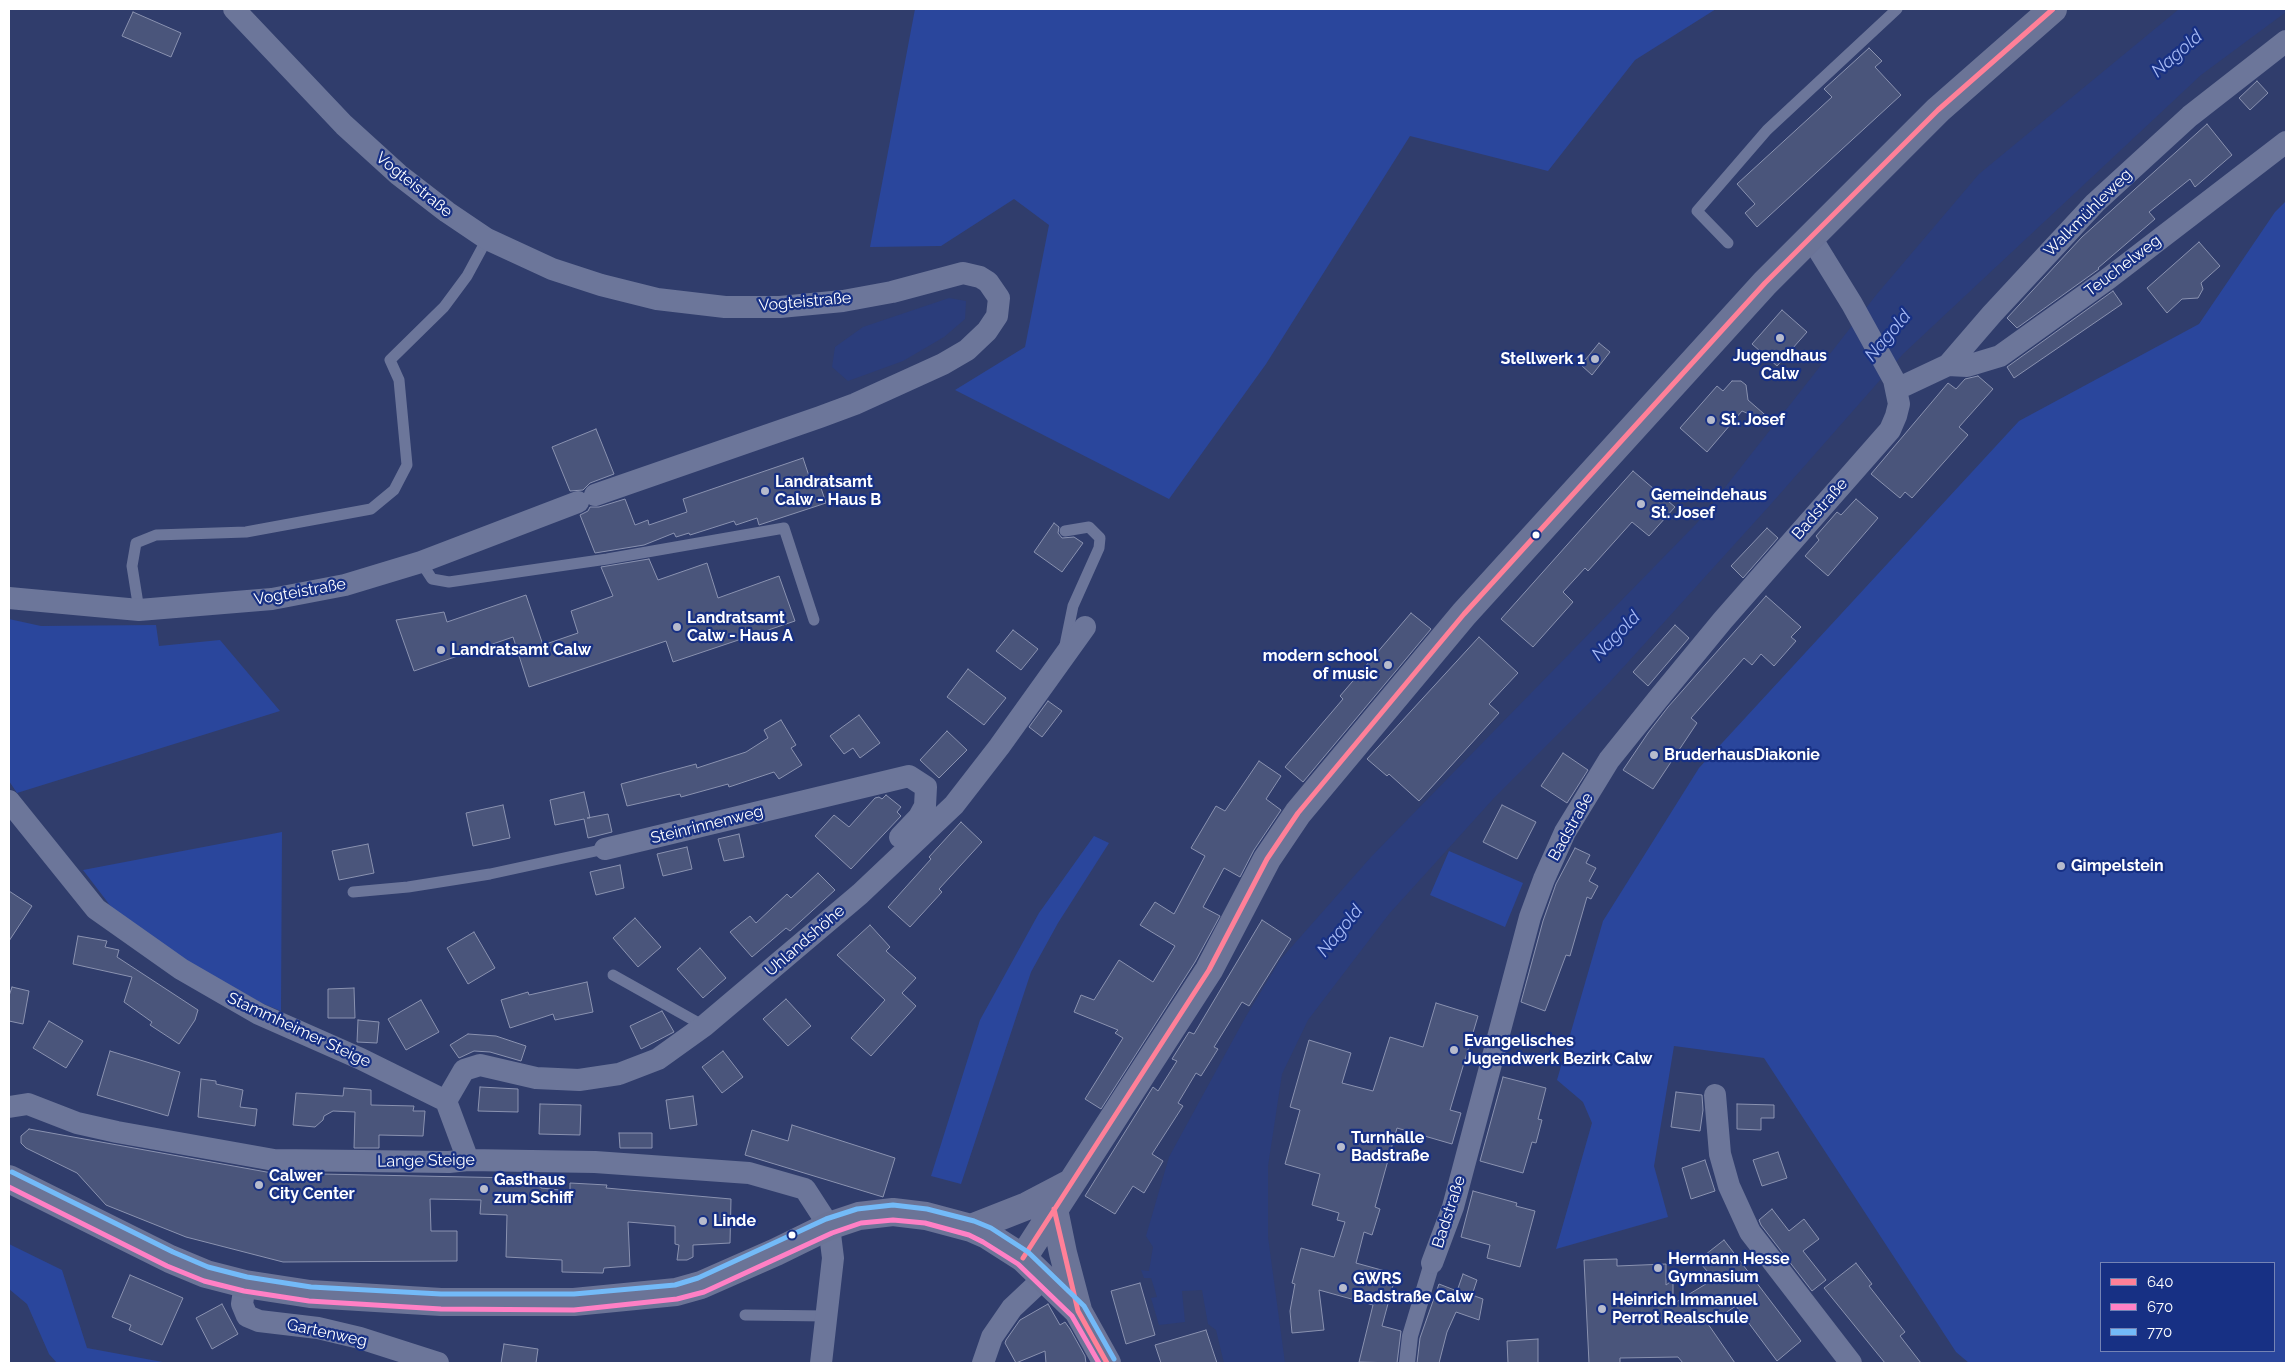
<!DOCTYPE html>
<html>
<head>
<meta charset="utf-8">
<style>
  body { margin:0 }
  #map { position:relative; width:2295px; height:1372px; overflow:hidden; background:#303d6c; font-family:Raleway,sans-serif }
  canvas { display:block }
  .frame { position:absolute; inset:0; border:10px solid #fff; pointer-events:none }
  .legend { position:absolute; left:2100px; top:1262px; width:175px; height:90px; box-sizing:border-box; background:#173084; border:1px solid #7483b5; margin:0; padding:6px 9px; list-style:none; font-size:15px; color:#fff }
  .legend li { display:flex; align-items:center; gap:10px; height:25px }
  .legend b { width:25px; border:1px solid #7483b5 }
</style>
</head>
<body>
<div id="map">
<canvas width="2295" height="1372"></canvas>
<div class="frame"></div>
<ul class="legend">
<li><b style="height:6px;background:#ff8098"></b>640</li>
<li><b style="height:6px;background:#ff80c5"></b>670</li>
<li><b style="height:6px;background:#73baf8"></b>770</li>
</ul>
</div>
<script>
const g = document.querySelector('canvas').getContext('2d');
g.lineJoin = 'round';
function paint(path, color) { g.fillStyle = color; g.fill(path, 'evenodd'); }
const shape = rows => new Path2D(rows.map(r => 'M' + r).join(''));
function strokePath(path, color, width, dash) { g.strokeStyle = color; g.lineWidth = width; g.lineCap = dash ? 'butt' : 'round'; g.setLineDash(dash || []); g.stroke(path); }
function label(font, color, halo, rows, align = 'center') {
  g.font = font + ' Raleway,sans-serif'; g.lineWidth = 4.5; g.setLineDash([]); g.textBaseline = 'middle'; g.strokeStyle = halo; g.fillStyle = color; for (const [text, x, y, turn = 0] of rows) {
    g.save(); g.translate(x, y); g.rotate((+turn || 0) * Math.PI / 180); g.textAlign = isNaN(turn) ? turn : align; if (halo) g.strokeText(text, 0, 0); g.fillText(text, 0, 0); g.restore();
  }
}
const green = shape([
  [915,9,1716,9,1635,60,1548,171,1410,136,1266,364,1169,499,955,390,1025,347,1049,225,1014,199,941,246,870,247],
  [2286,201,2286,1363,1969,1363,1956,1352,1764,1058,1674,1046,1654,1166,1668,1217,1556,1249,1592,1123,1583,1102,1557,1080,1603,921,1699,768,2019,421,2199,324,2275,212],
  [2274,1263,2274,1351,2101,1351,2101,1263],
  [9,619,41,626,156,625,159,646,220,640,280,711,17,793,9,781],
  [282,832,281,1011,261,1003,190,963,112,908,83,870],
  [1094,836,1109,843,1058,923,1031,972,961,1184,931,1176,980,1020,1039,913],
  [1449,851,1523,883,1505,927,1430,895],
  [9,1242,9,1244,62,1270,87,1348,168,1363,57,1363,49,1354,27,1304,9,1289]
]);
const water = shape([
  [2179,9,2286,9,2286,12,2201,75,1903,354,1771,504,1609,683,1494,798,1389,914,1308,1020,1282,1074,1268,1166,1268,1237,1285,1363,1224,1363,1216,1330,1208,1324,1202,1290,1182,1291,1185,1322,1159,1325,1151,1298,1157,1297,1151,1278,1144,1278,1141,1270,1149,1271,1153,1247,1146,1236,1169,1157,1245,1018,1280,960,1371,857,1697,523,1877,294,1979,174],
  [949,298,966,301,965,319,944,337,903,361,848,381,832,367,835,347,863,327]
]);
const building = shape([
  [133,12,181,33,171,57,122,36,133,12],
  [1869,48,1882,61,1875,67,1901,95,1757,227,1745,213,1755,204,1737,184,1832,97,1824,89,1869,48],
  [2257,81,2268,93,2250,110,2239,98,2257,81],
  [2207,124,2232,155,2195,187,2190,179,2149,212,2155,219,2098,268,2099,269,2017,328,2007,318,2082,237,2207,124],
  [2199,242,2220,266,2201,283,2203,289,2198,298,2182,299,2167,313,2147,288,2199,242],
  [2113,291,2122,304,2014,378,2007,367,2113,291],
  [1782,310,1807,332,1777,366,1752,344,1782,310],
  [1599,343,1610,352,1592,375,1581,365,1599,343],
  [1978,376,1993,389,1959,427,1968,435,1912,498,1905,492,1900,498,1871,474,1948,383,1956,389,1965,379,1978,376],
  [1732,381,1741,381,1746,385,1748,400,1771,420,1770,423,1742,411,1707,452,1680,428,1717,386,1723,391,1732,381],
  [596,429,614,474,590,483,583,490,570,491,552,447,596,429],
  [803,458,811,482,818,479,826,503,762,524,759,525,757,518,736,525,734,521,690,535,689,533,676,537,674,533,644,545,595,553,580,515,588,511,590,507,599,507,625,499,635,525,648,520,649,525,687,512,683,499,803,458],
  [1633,471,1675,507,1649,536,1632,522,1588,571,1585,568,1563,592,1573,602,1533,647,1501,619,1633,471],
  [1856,499,1878,518,1828,576,1805,556,1819,540,1816,536,1837,512,1841,515,1856,499],
  [1054,523,1059,527,1058,533,1062,538,1074,537,1083,543,1062,572,1034,552,1054,523],
  [1767,528,1778,538,1743,578,1731,566,1767,528],
  [649,559,658,580,707,563,718,598,779,576,795,621,673,662,666,641,529,687,513,637,414,671,396,620,444,612,447,622,526,595,543,645,578,633,571,611,613,596,601,567,649,559],
  [1766,596,1801,627,1791,637,1796,641,1774,666,1761,654,1752,665,1744,658,1691,718,1697,723,1653,789,1623,770,1648,733,1668,707,1766,596],
  [1411,613,1431,629,1303,782,1285,767,1343,699,1340,696,1411,613],
  [1675,625,1689,638,1648,686,1633,672,1675,625],
  [1013,630,1038,649,1021,670,996,651,1013,630],
  [1479,637,1518,673,1489,704,1499,713,1419,801,1389,774,1387,776,1367,759,1479,637],
  [968,669,1006,698,984,725,947,697,968,669],
  [1048,701,1062,711,1042,737,1029,727,1048,701],
  [859,715,880,743,860,758,853,748,844,754,830,736,859,715],
  [781,720,796,745,791,748,802,765,779,779,774,772,729,787,728,784,681,797,680,794,627,806,621,784,696,764,697,768,746,752,768,738,764,730,781,720],
  [947,731,967,750,939,778,920,760,947,731],
  [1563,753,1588,770,1567,803,1541,786,1563,753],
  [1259,761,1281,776,1266,799,1281,810,1254,850,1240,877,1224,868,1203,907,1220,916,1195,962,1101,1109,1085,1099,1123,1038,1115,1033,1118,1030,1074,1012,1081,995,1094,1000,1119,960,1153,982,1175,946,1140,925,1155,902,1174,914,1205,856,1191,848,1216,806,1225,811,1259,761],
  [584,792,590,818,587,818,608,814,612,832,588,838,584,819,555,825,550,800,584,792],
  [886,795,901,807,897,812,901,816,851,869,815,836,834,815,849,827,875,798,879,797,882,799,886,795],
  [503,805,510,838,473,846,466,813,503,805],
  [1502,805,1536,822,1517,859,1483,842,1502,805],
  [961,822,982,842,939,889,942,892,910,927,888,907,931,859,929,857,961,822],
  [739,834,744,857,724,861,718,839,739,834],
  [368,844,374,873,339,880,332,851,368,844],
  [687,847,692,869,663,876,657,854,687,847],
  [1575,848,1590,855,1586,863,1596,868,1589,881,1598,886,1591,899,1587,897,1570,956,1566,955,1545,1011,1521,1002,1543,921,1556,884,1575,848],
  [620,865,624,888,596,895,590,872,620,865],
  [818,873,835,890,790,931,786,928,752,957,730,932,750,916,756,923,787,894,791,898,818,873],
  [9,891,32,906,9,941,9,891],
  [635,918,661,947,638,967,613,938,635,918],
  [1262,920,1291,939,1249,1006,1242,1002,1214,1047,1218,1049,1201,1076,1196,1073,1178,1103,1183,1106,1152,1154,1163,1161,1144,1193,1133,1186,1115,1214,1085,1196,1153,1087,1158,1091,1177,1061,1172,1059,1189,1032,1194,1034,1262,920],
  [870,925,890,947,886,951,916,978,902,993,916,1006,871,1056,851,1038,885,1000,837,955,870,925],
  [474,932,495,968,468,984,447,948,474,932],
  [78,936,107,941,105,947,119,950,117,957,198,1010,195,1020,179,1044,150,1025,152,1022,124,1002,132,977,73,964,78,936],
  [700,948,726,978,703,998,677,969,700,948],
  [587,982,593,1012,555,1020,553,1014,510,1028,501,1000,528,992,529,995,587,982],
  [12,987,29,991,23,1024,9,1021,9,996,12,987],
  [354,988,355,1018,328,1018,328,989,354,988],
  [786,999,811,1026,788,1046,763,1019,786,999],
  [421,1000,439,1032,406,1050,388,1019,421,1000],
  [1436,1003,1478,1016,1450,1110,1461,1113,1452,1144,1397,1128,1375,1207,1380,1209,1372,1235,1364,1232,1356,1263,1396,1274,1382,1326,1401,1331,1397,1363,1359,1362,1373,1305,1319,1290,1324,1330,1292,1333,1290,1311,1295,1284,1292,1283,1301,1248,1334,1257,1345,1222,1337,1220,1339,1213,1312,1205,1320,1174,1285,1164,1300,1110,1290,1107,1309,1040,1351,1053,1342,1083,1373,1091,1390,1037,1423,1047,1436,1003],
  [662,1011,674,1032,641,1049,630,1026,662,1011],
  [358,1020,379,1022,377,1043,357,1042,358,1020],
  [49,1021,83,1041,66,1068,33,1048,49,1021],
  [468,1034,496,1036,526,1046,521,1061,490,1052,474,1051,459,1058,450,1045,468,1034],
  [110,1051,180,1072,168,1116,97,1095,110,1051],
  [723,1051,743,1077,722,1093,702,1067,723,1051],
  [1503,1077,1546,1088,1538,1119,1542,1120,1536,1143,1532,1142,1523,1173,1480,1161,1503,1077],
  [201,1079,216,1081,216,1084,243,1090,240,1107,257,1109,255,1126,198,1117,201,1079],
  [480,1087,518,1089,518,1112,478,1111,480,1087],
  [344,1088,371,1090,371,1105,414,1106,413,1111,425,1111,423,1136,379,1135,379,1148,354,1148,355,1112,333,1111,324,1116,323,1120,315,1127,293,1125,296,1093,343,1096,344,1088],
  [1676,1092,1702,1095,1703,1110,1700,1131,1671,1127,1676,1092],
  [693,1096,697,1125,670,1129,666,1100,693,1096],
  [540,1104,581,1105,580,1135,539,1134,540,1104],
  [1737,1104,1774,1105,1774,1118,1761,1118,1761,1130,1737,1129,1737,1104],
  [792,1125,895,1158,883,1197,745,1155,752,1130,788,1141,792,1125],
  [29,1129,272,1173,516,1178,516,1181,534,1183,534,1186,541,1186,541,1188,570,1191,570,1183,607,1185,606,1188,731,1199,730,1243,693,1245,693,1257,687,1260,677,1260,679,1245,675,1244,675,1226,628,1222,630,1266,604,1268,603,1273,562,1272,562,1260,506,1257,507,1215,480,1214,481,1200,430,1199,431,1231,457,1231,457,1261,283,1262,186,1237,106,1205,77,1173,26,1148,21,1143,21,1136,29,1129],
  [619,1133,652,1133,652,1148,620,1148,619,1133],
  [1778,1152,1787,1178,1762,1186,1753,1160,1778,1152],
  [1705,1160,1715,1191,1691,1199,1682,1168,1705,1160],
  [1473,1191,1517,1203,1516,1206,1535,1211,1520,1267,1487,1258,1490,1245,1461,1237,1473,1191],
  [1772,1209,1789,1231,1804,1219,1819,1239,1803,1251,1826,1280,1812,1291,1761,1225,1759,1220,1772,1209],
  [1724,1240,1801,1341,1777,1361,1736,1306,1708,1324,1735,1363,1683,1363,1678,1357,1620,1358,1620,1363,1589,1363,1584,1260,1617,1259,1617,1266,1666,1264,1666,1285,1673,1280,1673,1304,1714,1279,1701,1264,1701,1258,1724,1240],
  [1856,1263,1872,1284,1869,1286,1905,1332,1900,1336,1921,1363,1885,1363,1824,1288,1856,1263],
  [1463,1274,1477,1280,1472,1295,1483,1299,1479,1320,1456,1312,1447,1332,1439,1363,1417,1363,1420,1338,1439,1284,1457,1291,1463,1274],
  [130,1275,183,1298,162,1345,129,1330,131,1325,112,1317,130,1275],
  [1140,1283,1155,1335,1126,1344,1111,1291,1140,1283],
  [222,1304,238,1334,212,1349,196,1318,222,1304],
  [1048,1304,1060,1325,1065,1322,1070,1329,1085,1356,1086,1363,1046,1363,1045,1351,1016,1363,1005,1343,1006,1340,1020,1320,1048,1304],
  [1206,1330,1217,1363,1161,1363,1155,1345,1206,1330],
  [1538,1339,1538,1363,1508,1363,1507,1341,1538,1339],
  [504,1344,538,1349,536,1363,501,1363,504,1344]
]);
const service = shape([
  [1728,243,1697,211,1767,130,1897,9],
  [1065,531,1089,527,1100,538,1099,548,1073,606,1065,645],
  [421,562,432,579,449,582,607,559,784,528,814,620],
  [139,610,132,566,136,543,156,535,246,532,371,509,394,490,407,465,399,380,390,360,444,307,467,276,487,239],
  [353,892,408,887,490,874,605,849],
  [613,975,704,1026],
  [745,1315,827,1316]
]);
const pedestrian = shape([
  [1407,1363,1410,1336,1432,1263]
]);
const minor = shape([
  [234,9,344,125,399,175,447,212,487,239,552,269,601,285,657,299,725,307,780,307,843,301,892,292,963,273,980,277,988,282,999,298,997,316,987,331,967,350,943,364,855,404,820,417,595,495],
  [1948,365,1967,366,2000,356,2109,278,2286,142],
  [1897,389,1948,365,1992,314,2095,203,2190,116,2286,41],
  [9,598,139,610,272,599,345,585,421,562,578,502],
  [9,801,96,909,181,969,259,1014,361,1059,446,1101,468,1160],
  [605,849,909,776,926,787,925,806,919,817,900,837],
  [1715,1095,1720,1154,1729,1186,1750,1232,1851,1363],
  [446,1101,464,1070,480,1065,536,1078,579,1080,619,1074,658,1059,704,1026,860,894,954,805,999,747,1085,627],
  [9,1107,28,1104,77,1123,117,1132,274,1160,449,1162,468,1160,595,1162,749,1173,805,1189,829,1226,833,1258,821,1363],
  [1432,1263,1453,1207,1530,917,1544,879,1565,832,1609,760,1658,699,1723,620,1890,430,1896,416,1899,404,1894,380,1852,304,1810,236],
  [245,1284,242,1304,247,1316,259,1321,318,1328,360,1338,438,1363],
  [983,1363,992,1337,1012,1308,1045,1277]
]);
const primary = shape([
  [9,1179,170,1259,206,1274,245,1284,310,1294,441,1302,574,1302,676,1292,701,1285,776,1252,829,1226,859,1216,893,1212,926,1216,971,1228,987,1235,1023,1258,1078,1311,1107,1363],
  [1054,1209,1063,1253,1078,1310],
  [971,1228,1027,1206,1069,1184],
  [1023,1258,1209,970,1267,859,1298,813,1464,614,1765,283,1938,110,2053,9]
]);
const bus1 = shape([
  [1054,1209,1078,1311,1107,1363],
  [1023,1258,1209,970,1267,859,1298,813,1464,614,1765,283,1938,110,2053,9]
]);
const bus2 = shape([
  [9,1187,167,1266,204,1281,244,1291,309,1301,441,1309,574,1310,677,1299,704,1292,832,1233,861,1223,893,1220,925,1223,969,1235,983,1242,1018,1264,1072,1316,1099,1363]
]);
const bus3 = shape([
  [12,1172,173,1252,208,1267,247,1277,311,1287,441,1294,574,1294,675,1285,698,1278,826,1219,857,1209,893,1205,927,1209,974,1221,991,1228,1028,1252,1084,1306,1114,1359]
]);
const markers = [
  [1780,338,5,"#b7bbcc"],
  [1595,359,5,"#b7bbcc"],
  [1711,420,5,"#b7bbcc"],
  [765,491,5,"#b7bbcc"],
  [1641,504,5,"#b7bbcc"],
  [1536,535,4.5,"#fff"],
  [677,627,5,"#b7bbcc"],
  [441,650,5,"#b7bbcc"],
  [1388,665,5,"#b7bbcc"],
  [1654,755,5,"#b7bbcc"],
  [2061,866,5,"#b7bbcc"],
  [1454,1050,5,"#b7bbcc"],
  [1341,1147,5,"#b7bbcc"],
  [259,1185,5,"#b7bbcc"],
  [484,1189,5,"#b7bbcc"],
  [703,1221,5,"#b7bbcc"],
  [792,1235,4.5,"#fff"],
  [1658,1268,5,"#b7bbcc"],
  [1343,1288,5,"#b7bbcc"],
  [1602,1309,5,"#b7bbcc"]
];
const streetNames = [
  ["Vogteistraße",414,185,39],
  ["Walkmühleweg",2088,213,-45],
  ["Teuchelweg",2123,266,-37],
  ["Vogteistraße",805,302,-5],
  ["Badstraße",1820,509,-49],
  ["Vogteistraße",300,592,-10],
  ["Steinrinnenweg",707,825,-14],
  ["Badstraße",1571,827,-61],
  ["Uhlandshöhe",805,941,-41],
  ["Stammheimer Steige",299,1030,25],
  ["Lange Steige",426,1161,-1],
  ["Badstraße",1449,1212,-72],
  ["Gartenweg",327,1333,12]
];
const poiNames = [
  ["Jugendhaus",1780,356,"center"],
  ["Calw",1780,374,"center"],
  ["Stellwerk 1",1585,359,"right"],
  ["St. Josef",1721,420],
  ["Landratsamt",775,482],
  ["Calw - Haus B",775,500],
  ["Gemeindehaus",1651,495],
  ["St. Josef",1651,513],
  ["Landratsamt",687,618],
  ["Calw - Haus A",687,636],
  ["Landratsamt Calw",451,650],
  ["modern school",1378,656,"right"],
  ["of music",1378,674,"right"],
  ["BruderhausDiakonie",1664,755],
  ["Gimpelstein",2071,866],
  ["Evangelisches",1464,1041],
  ["Jugendwerk Bezirk Calw",1464,1059],
  ["Turnhalle",1351,1138],
  ["Badstraße",1351,1156],
  ["Calwer",269,1176],
  ["City Center",269,1194],
  ["Gasthaus",494,1180],
  ["zum Schiff",494,1198],
  ["Linde",713,1221],
  ["Hermann Hesse",1668,1259],
  ["Gymnasium",1668,1277],
  ["GWRS",1353,1279],
  ["Badstraße Calw",1353,1297],
  ["Heinrich Immanuel",1612,1300],
  ["Perrot Realschule",1612,1318]
];
const waterNames = [
  ["Nagold",2177,54,-41],
  ["Nagold",1888,336,-50],
  ["Nagold",1616,636,-46],
  ["Nagold",1340,931,-51]
];
paint(green, '#2a469c');
paint(water, '#2b3d7b');
paint(building, '#4a557b');
strokePath(building, '#8a92b0', 1);
strokePath(service, '#6c769a', 11);
strokePath(pedestrian, '#6c769a', 16);
strokePath(minor, '#6c769a', 22);
strokePath(primary, '#6b7497', 28);
strokePath(bus1, '#ff8098', 5);
strokePath(bus2, '#ff80c5', 5);
strokePath(bus3, '#73baf8', 5);
for (const [x, y, r, color] of markers) { const dot = new Path2D(); dot.arc(x, y, r, 0, 2 * Math.PI); g.fillStyle = color; g.fill(dot); strokePath(dot, '#173084', 2); }
label('16px', '#fff', '#173084', streetNames);
label('bold 16px', '#fff', '#173084', poiNames, 'left');
label('italic 18px', '#a7baf5', '#173084', waterNames);
</script>
</body>
</html>
